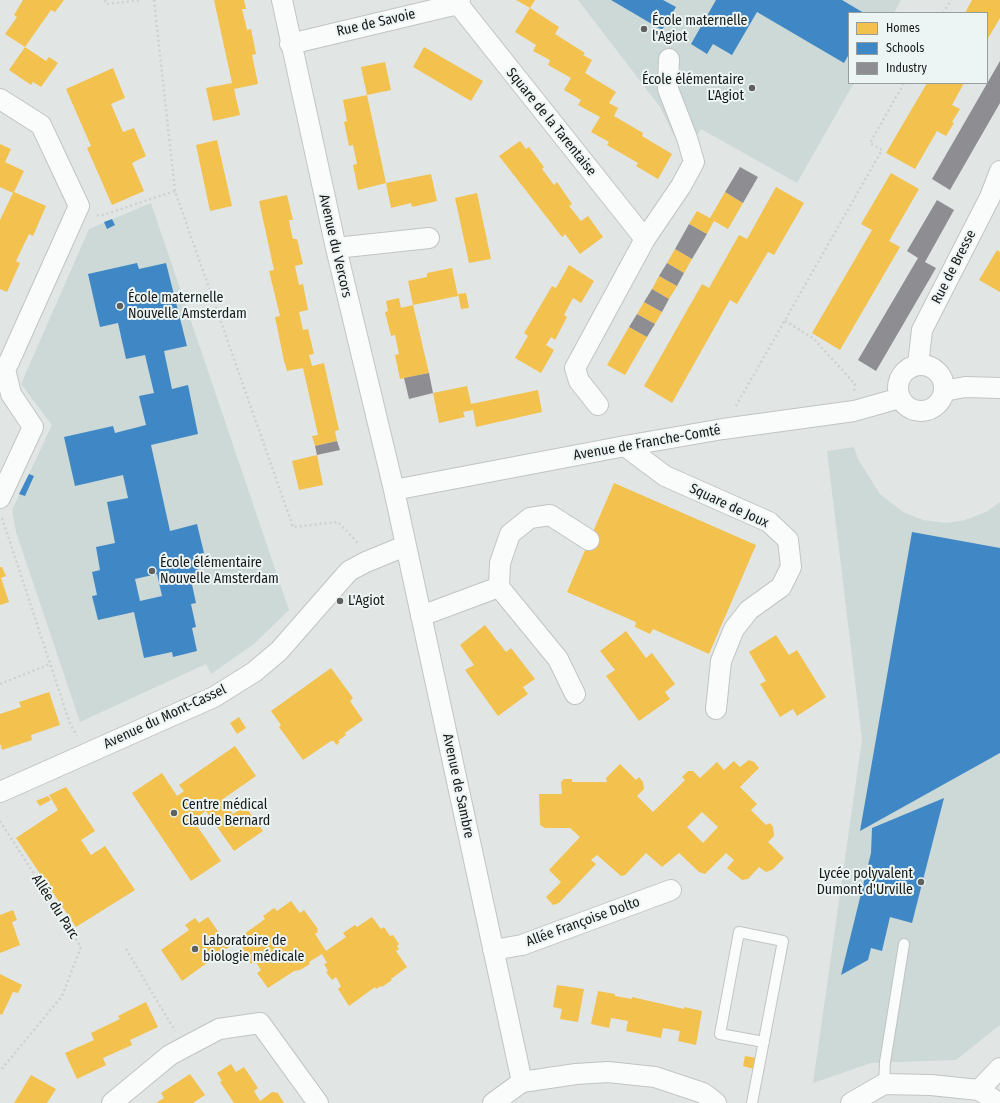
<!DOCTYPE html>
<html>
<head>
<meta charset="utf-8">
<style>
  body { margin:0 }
  #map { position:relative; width:1000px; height:1103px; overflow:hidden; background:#e1e6e5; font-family:"Fira Sans Condensed",sans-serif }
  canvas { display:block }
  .legend { position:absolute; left:848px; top:12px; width:140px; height:72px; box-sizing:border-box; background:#ecf5f3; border:1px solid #979d9c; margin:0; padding:5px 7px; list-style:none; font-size:12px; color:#171a19 }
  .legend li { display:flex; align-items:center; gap:8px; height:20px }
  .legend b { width:20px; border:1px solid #979d9c }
</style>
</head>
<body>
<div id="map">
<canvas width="1000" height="1103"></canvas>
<ul class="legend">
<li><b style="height:11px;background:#f2c14e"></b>Homes</li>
<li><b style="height:11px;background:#3f88c5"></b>Schools</li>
<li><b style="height:11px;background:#8d8d92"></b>Industry</li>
</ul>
</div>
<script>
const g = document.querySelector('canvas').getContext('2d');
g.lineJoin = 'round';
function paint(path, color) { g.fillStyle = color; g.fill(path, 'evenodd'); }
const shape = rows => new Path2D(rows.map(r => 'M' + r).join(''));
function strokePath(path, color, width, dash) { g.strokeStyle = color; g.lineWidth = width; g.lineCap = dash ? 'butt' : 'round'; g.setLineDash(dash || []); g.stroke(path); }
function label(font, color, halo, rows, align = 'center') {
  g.font = font + ' "Fira Sans Condensed",sans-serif'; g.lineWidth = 4; g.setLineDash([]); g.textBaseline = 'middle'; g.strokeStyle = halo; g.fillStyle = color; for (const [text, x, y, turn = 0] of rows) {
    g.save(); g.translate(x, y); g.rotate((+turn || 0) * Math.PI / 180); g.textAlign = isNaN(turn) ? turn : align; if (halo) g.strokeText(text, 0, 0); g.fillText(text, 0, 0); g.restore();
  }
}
const built = shape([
  [578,0,901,0,894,13,849,13,849,83,854,83,797,183,701,129,684,156,660,107],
  [151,203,289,610,254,644,211,674,206,664,80,722,16,532,12,510,52,425,21,384,89,229],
  [854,447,858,459,880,494,903,512,923,520,947,523,965,520,986,512,1000,502,1000,1025,956,1060,871,1063,813,1083,862,739,827,451]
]);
const homes = shape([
  [23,0,64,0,55,12,51,10,25,47,5,34,17,17,14,15],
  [214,0,244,0,246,9,242,9,247,30,251,29,256,54,252,55,258,84,234,89,240,115,213,121,206,88,232,83],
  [516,0,535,0,530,8],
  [972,0,1000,0,1000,18,987,40,987,13,965,13],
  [530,8,559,27,555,34,585,53,583,55,592,60,585,73,616,92,609,103,618,108,614,116,643,133,642,136,672,154,658,179,636,166,638,163,607,145,609,142,591,132,600,117,578,105,581,100,564,90,571,78,548,65,550,60,533,51,536,45,515,32],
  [25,47,46,61,49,57,58,63,41,87,33,82,31,85,9,70],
  [424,47,483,81,471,101,413,67],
  [385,62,391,90,367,95,361,67],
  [113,68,125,98,111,104,123,132,134,128,146,156,132,163,144,191,112,205,87,148,91,146,66,89],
  [927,83,964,83,952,105,960,109,952,122,954,123,946,136,937,131,915,169,886,153],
  [367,95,386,183,358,190,353,165,357,164,353,145,349,146,344,122,347,121,343,100],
  [217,140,232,206,210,211,196,145],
  [520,141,526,149,529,147,544,167,542,169,554,185,557,182,572,204,569,206,581,221,588,216,603,237,580,254,565,234,562,237,499,156],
  [0,144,11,149,5,162,24,171,14,192,46,206,33,236,29,234,16,261,20,263,7,292,0,289,0,220,13,193,0,187],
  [891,173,919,189,889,241,900,247,840,350,812,333,872,230,861,224],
  [431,174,437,201,412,207,411,203,391,208,386,183],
  [776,187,804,203,774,255,768,252,737,304,730,300,672,403,644,386,702,284,709,288,739,235,747,239],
  [725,192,743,203,728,229,714,221,707,234,689,224,697,211,710,218],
  [477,193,491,259,469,263,455,198],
  [287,195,293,220,289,220,291,231,293,239,297,239,303,264,295,266,299,285,303,284,308,310,299,312,303,330,308,329,314,354,309,355,312,366,324,363,339,430,335,431,337,441,315,446,312,436,318,435,303,368,287,371,284,361,275,317,280,316,269,271,274,270,259,201],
  [675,249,692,259,684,273,667,263],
  [997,250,1000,252,1000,292,979,280],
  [569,265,594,281,581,303,573,298,564,315,567,317,555,340,551,337,546,345,554,350,541,373,515,358,528,336,524,333,529,325,552,286,556,288],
  [452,268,458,296,413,305,408,281,427,277,427,273],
  [659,276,677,286,669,299,652,289],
  [466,293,469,308,461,309,458,294],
  [399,298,401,308,413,305,429,373,400,379,395,355,399,354,395,335,391,336,385,312,388,311,386,301],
  [644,302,662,312,655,324,637,314],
  [629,327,647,337,625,375,607,365],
  [467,386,471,404,538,390,542,412,476,427,473,410,463,412,465,417,439,423,433,393],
  [317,455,323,485,299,490,292,461],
  [614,483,756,545,709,654,653,629,650,634,635,627,636,622,567,592],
  [0,567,2,567,6,576,1,578,9,602,0,605],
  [485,625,506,652,511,648,535,679,523,687,528,694,498,716,465,670,474,665,460,645],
  [626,631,646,658,652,653,675,684,665,692,670,699,639,721,606,676,615,670,600,651],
  [776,635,789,655,797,650,826,697,797,716,793,709,780,717,760,684,766,681,749,652],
  [331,668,353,698,350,701,363,720,345,733,346,735,338,741,340,742,336,745,334,741,331,741,303,760,279,727,281,725,271,711],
  [49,692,60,725,31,735,32,740,2,750,0,743,0,714,21,707,19,702],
  [239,717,246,728,237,734,230,723],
  [235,746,256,776,223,799,233,814,245,806,263,831,234,851,206,811,193,820,221,861,191,881,132,793,162,773,177,796,184,791,179,785],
  [749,760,754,762,759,768,740,787,757,804,751,810,766,825,770,823,773,827,774,836,768,842,784,858,772,870,766,872,759,867,748,879,742,880,727,868,734,860,726,853,705,874,699,872,679,853,662,867,646,853,625,875,621,876,597,855,591,860,596,864,559,903,553,905,546,897,561,882,549,870,580,837,570,828,545,828,540,825,539,794,562,794,561,782,564,779,572,779,572,782,607,782,606,778,620,764,636,780,639,777,643,782,644,789,637,796,653,812,685,780,682,777,688,771,693,771,700,778,717,762,724,770,734,761,740,767],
  [702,812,718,827,703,843,687,827],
  [66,787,95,831,81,840,91,855,105,846,135,890,76,927,16,838,58,810,49,795],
  [48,796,51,800,40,806,36,801],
  [291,901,300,913,304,910,318,929,317,930,318,932,315,934,326,951,346,937,343,933,355,925,357,927,372,917,381,929,384,927,390,936,393,935,399,944,397,946,399,949,396,951,407,967,391,979,392,980,382,987,381,986,376,989,375,987,349,1006,338,989,341,986,336,977,332,980,326,972,328,971,324,964,327,963,322,954,309,962,310,964,300,970,294,971,268,988,257,973,261,970,255,961,251,964,245,955,247,954,242,948,246,945,240,937,265,919,263,916,274,908,277,911],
  [13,910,17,920,12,922,20,945,0,953,0,915],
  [208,917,229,947,182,981,161,950,189,930,185,925,195,918,199,923],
  [0,974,22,985,18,993,13,992,2,1015,0,1014],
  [557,985,584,989,578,1022,560,1019,562,1009,553,1007],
  [598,991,615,994,615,996,632,999,632,997,684,1009,684,1007,702,1011,696,1045,678,1041,680,1031,663,1028,661,1038,626,1031,628,1021,611,1018,609,1028,591,1024],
  [146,1002,158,1027,130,1040,132,1045,103,1058,106,1065,77,1079,65,1053,94,1040,91,1033,120,1019,118,1016],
  [745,1056,757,1058,754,1069,743,1066],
  [231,1064,236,1072,244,1067,258,1088,254,1091,260,1101,272,1092,278,1093,284,1103,234,1103,220,1082,222,1081,217,1073],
  [190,1074,205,1095,193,1103,156,1103,164,1098,161,1093],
  [31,1075,56,1089,47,1103,14,1103]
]);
const schools = shape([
  [611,0,663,0,676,7,662,30],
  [716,0,842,0,864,13,849,13,849,54,844,63,757,12,732,55,713,44,707,54,691,44],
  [112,219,115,225,107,229,104,222],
  [137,263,139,269,166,263,187,346,164,351,172,389,188,385,198,434,151,445,170,531,197,524,204,553,195,555,200,578,191,580,196,603,191,604,196,627,192,628,197,651,173,657,172,652,144,658,134,612,98,620,92,596,97,595,92,572,100,570,96,547,115,543,107,502,128,498,123,475,75,486,64,437,113,426,115,433,146,425,139,396,154,393,145,355,126,359,118,323,100,327,88,274],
  [157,574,162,596,140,601,135,579],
  [29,474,34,476,25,496,19,494],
  [912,532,1000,548,1000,753,860,831],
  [944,798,912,923,890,917,882,951,871,948,868,960,841,975,871,853,872,828]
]);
const industry = shape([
  [1000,61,1000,103,950,190,932,179],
  [740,167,758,177,743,203,725,192],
  [937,200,954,210,925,262,936,268,876,371,858,360,918,258,907,251],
  [689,224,707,234,692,259,675,249],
  [667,263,684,273,677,286,659,276],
  [652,289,669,299,662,312,644,302],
  [637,314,655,324,647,337,629,327],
  [429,373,433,393,409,399,404,378],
  [337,441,340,450,317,455,315,446]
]);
const path = shape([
  [105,0,106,4,141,0],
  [154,0,175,191],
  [943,13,951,0],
  [97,215,100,216,175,191,293,527,338,522,358,543],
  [785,321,813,338,855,384,854,391],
  [736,406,882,150,870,143,904,83],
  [2,518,70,724,77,736],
  [0,684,50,664],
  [0,821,81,947,62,996,0,1071],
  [126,949,175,1031]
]);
const service = shape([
  [884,1084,885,1062,904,944],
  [752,1103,783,941,739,932,720,1034,764,1042]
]);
const minor = shape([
  [282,0,336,248,394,490,522,1082],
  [458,4,645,239,681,186,694,162,687,138,668,89,669,59],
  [290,44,458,4,460,0],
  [0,99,41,125,79,206,9,362,5,369,0,373],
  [336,248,429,238],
  '898 388a23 23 0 1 1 46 0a23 23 0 1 1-46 0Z',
  [918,365,922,330,990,197,1000,171],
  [944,391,965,387,1000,388],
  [598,405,579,381,575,368,645,239],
  [625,446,665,476,769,522,788,540,791,567,781,587,749,610,734,629,721,661,716,709],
  [394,490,625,446,723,429,854,411,900,398],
  [0,498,33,427,11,394,5,369],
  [499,587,500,563,510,534,530,518,550,515,589,540],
  [421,616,499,587,558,659,575,694],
  [0,792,214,697,254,672,279,651,349,571,366,562,405,546],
  [493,950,522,945,671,890],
  [979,1090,1000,1068],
  [112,1103,170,1055,185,1047,219,1029,260,1023,318,1103],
  [493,1103,522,1082,576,1074,608,1072,655,1077,703,1093,716,1103],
  [851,1103,884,1084,931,1085,979,1090,999,1103]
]);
const markers = [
  [644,29,4,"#5e6160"],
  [752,88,4,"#5e6160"],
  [120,306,4,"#5e6160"],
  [152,571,4,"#5e6160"],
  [340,601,4,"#5e6160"],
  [174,813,4,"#5e6160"],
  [921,882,4,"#5e6160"],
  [195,949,4,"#5e6160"]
];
const poiNames = [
  ["École maternelle",652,21],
  ["l'Agiot",652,37],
  ["École élémentaire",744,80,"right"],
  ["L'Agiot",744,96,"right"],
  ["École maternelle",128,298],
  ["Nouvelle Amsterdam",128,314],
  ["École élémentaire",160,563],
  ["Nouvelle Amsterdam",160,579],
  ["L'Agiot",348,601],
  ["Centre médical",182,805],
  ["Claude Bernard",182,821],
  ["Lycée polyvalent",913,874,"right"],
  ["Dumont d'Urville",913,890,"right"],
  ["Laboratoire de",203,941],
  ["biologie médicale",203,957]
];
const streetNames = [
  ["Rue de Savoie",376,23,-13],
  ["Square de la Tarentaise",551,122,51],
  ["Avenue du Vercors",335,246,77],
  ["Rue de Bresse",954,267,-63],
  ["Avenue de Franche-Comté",647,443,-10],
  ["Square de Joux",729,506,25],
  ["Avenue du Mont-Cassel",165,717,-25],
  ["Avenue de Sambre",458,786,78],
  ["Allée du Parc",55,907,57],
  ["Allée Françoise Dolto",583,922,-20]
];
paint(built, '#cdd9d7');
paint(homes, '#f2c14e');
paint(schools, '#3f88c5');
paint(industry, '#8d8d92');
strokePath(service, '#c1c4c3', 12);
strokePath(minor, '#c1c4c3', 22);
strokePath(path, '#cfd0d0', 2.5, [2, 3]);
strokePath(service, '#fafbfb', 10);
strokePath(minor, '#fafbfb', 20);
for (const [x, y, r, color] of markers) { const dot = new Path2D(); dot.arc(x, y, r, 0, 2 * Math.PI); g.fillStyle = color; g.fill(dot); strokePath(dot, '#ecf5f3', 1.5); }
label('14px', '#171a19', '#ecf5f3', poiNames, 'left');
label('14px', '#171a19', '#ecf5f3', streetNames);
</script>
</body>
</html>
